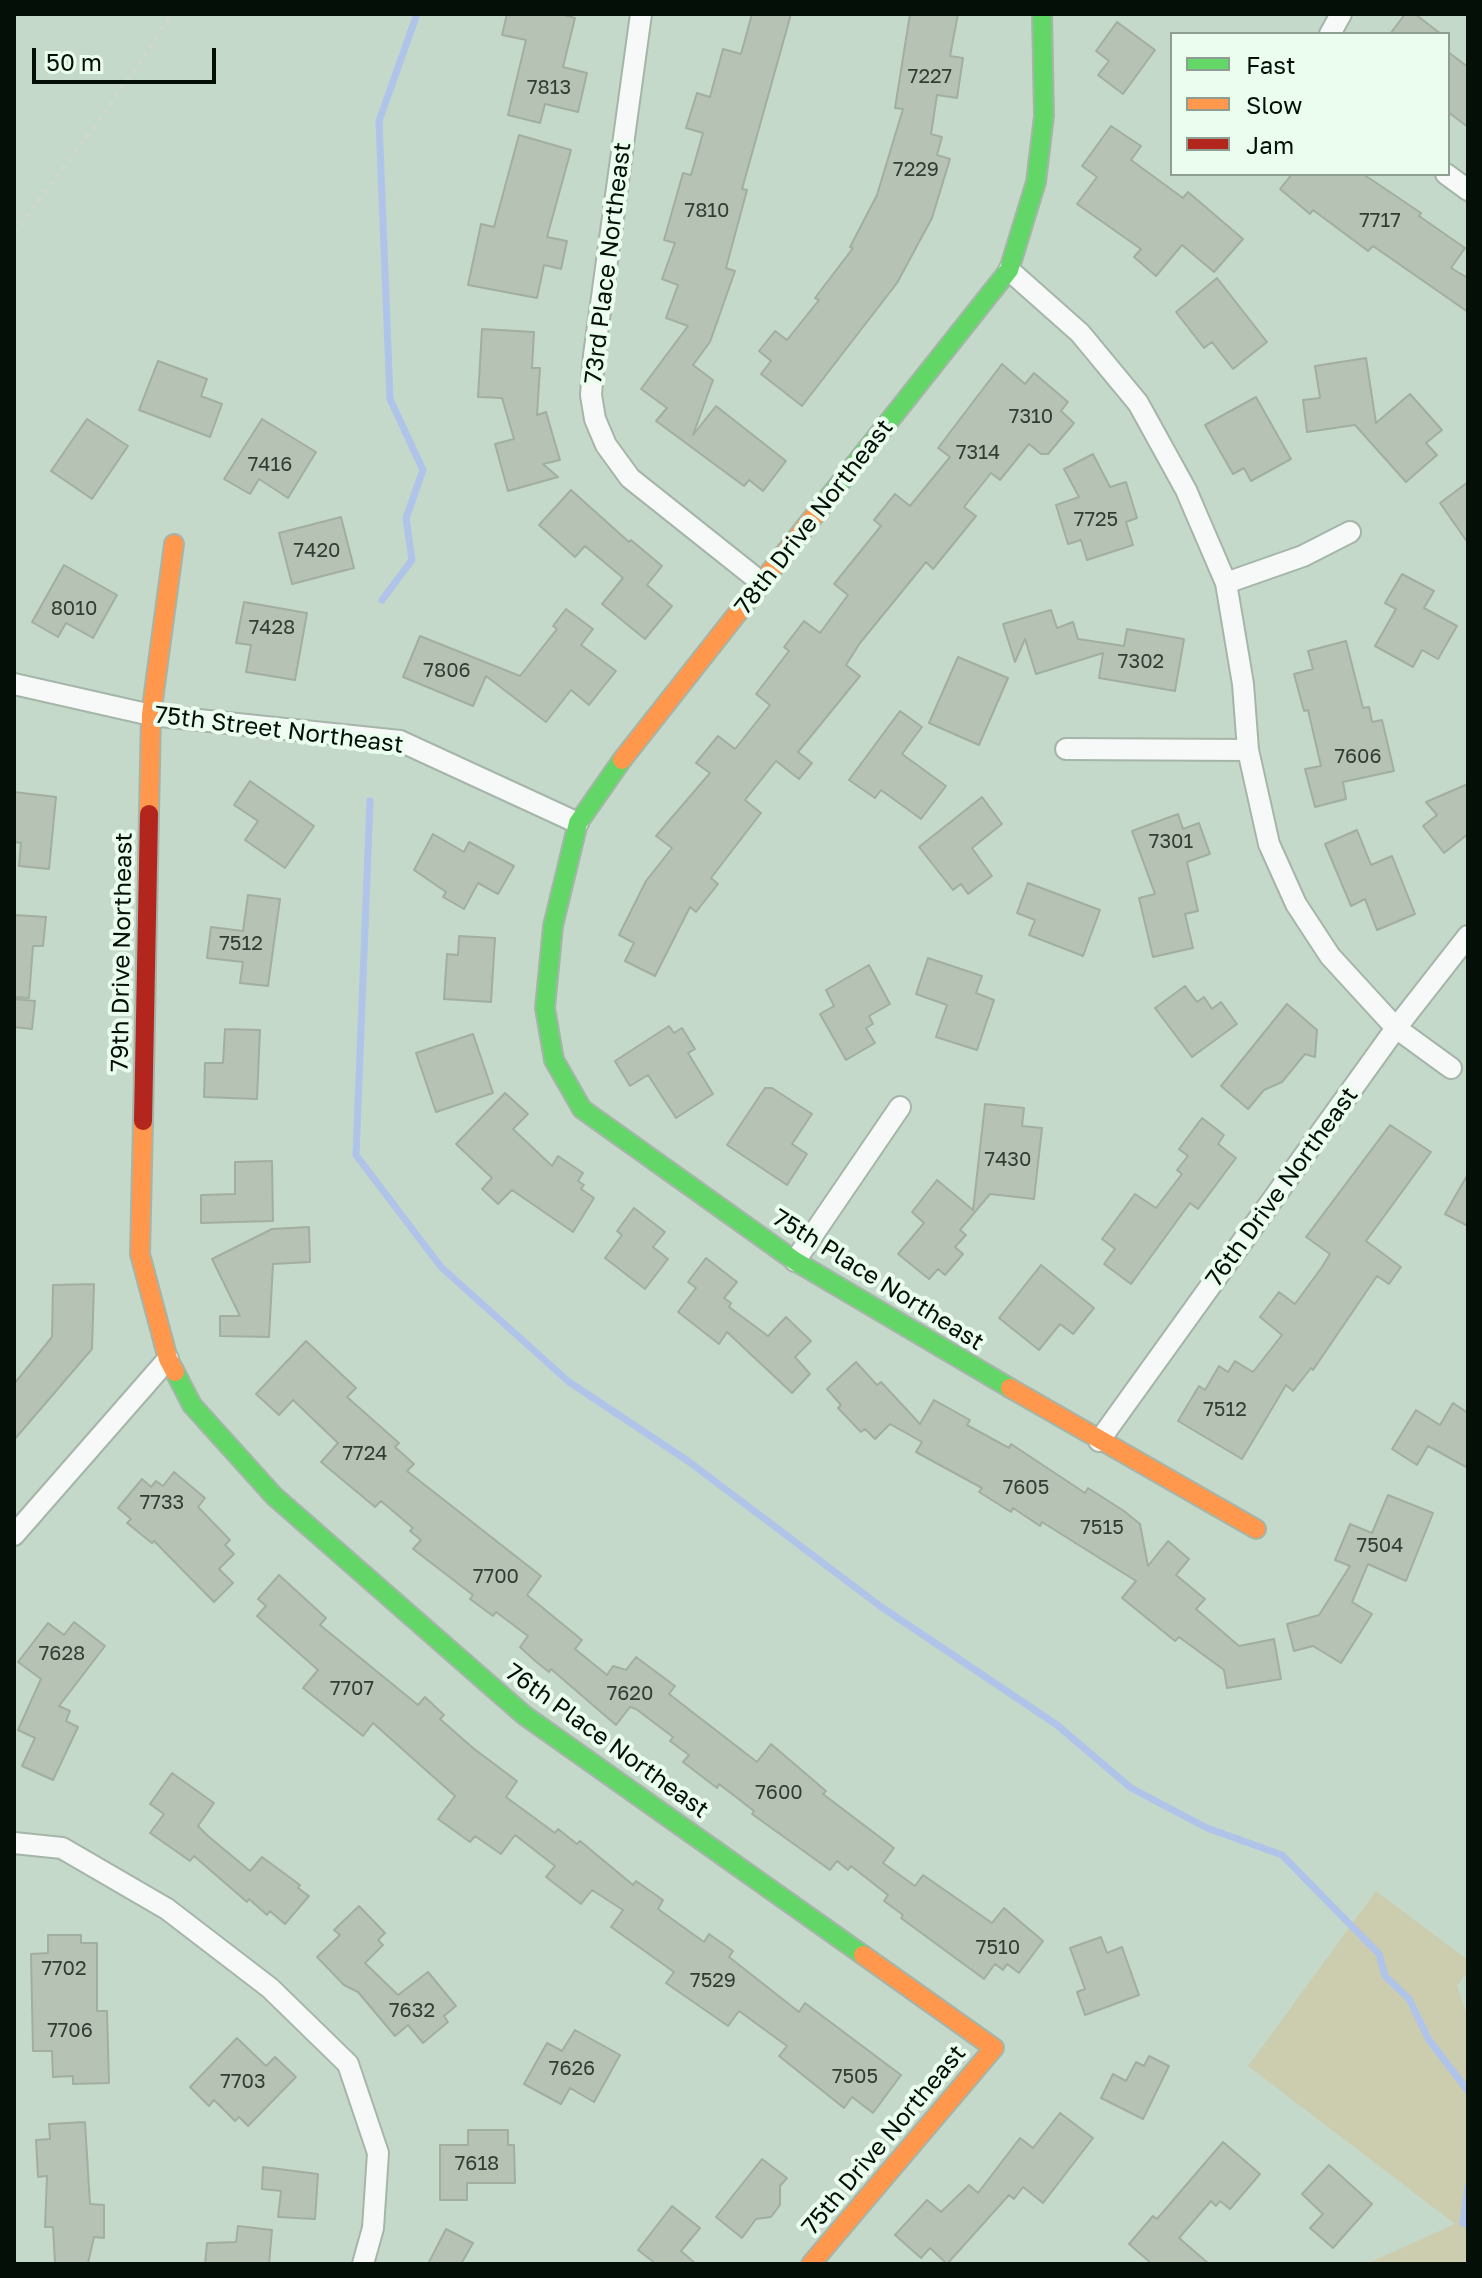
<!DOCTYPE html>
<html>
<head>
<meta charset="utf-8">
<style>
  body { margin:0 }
  #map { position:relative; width:1482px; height:2278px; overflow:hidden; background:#c5d9ca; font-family:"Golos Text",sans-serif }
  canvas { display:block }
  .frame { position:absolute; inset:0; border:16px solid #041007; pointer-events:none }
  .legend { position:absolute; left:1170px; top:32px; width:280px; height:144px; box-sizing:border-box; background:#ebfdee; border:2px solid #8f9e92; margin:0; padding:10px 14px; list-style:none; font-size:24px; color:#041007 }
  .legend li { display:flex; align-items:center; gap:16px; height:40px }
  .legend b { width:40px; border:2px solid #8f9e92 }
  .scale { position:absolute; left:32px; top:48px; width:184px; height:36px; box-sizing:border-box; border:4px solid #041007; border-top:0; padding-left:10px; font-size:24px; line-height:28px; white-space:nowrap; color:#041007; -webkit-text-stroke:6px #ebfdee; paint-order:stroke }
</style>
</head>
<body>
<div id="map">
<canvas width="1482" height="2278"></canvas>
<div class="frame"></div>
<ul class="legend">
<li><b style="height:10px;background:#63d668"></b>Fast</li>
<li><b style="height:10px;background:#ff974d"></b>Slow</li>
<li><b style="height:10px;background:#b3261e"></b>Jam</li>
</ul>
<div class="scale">50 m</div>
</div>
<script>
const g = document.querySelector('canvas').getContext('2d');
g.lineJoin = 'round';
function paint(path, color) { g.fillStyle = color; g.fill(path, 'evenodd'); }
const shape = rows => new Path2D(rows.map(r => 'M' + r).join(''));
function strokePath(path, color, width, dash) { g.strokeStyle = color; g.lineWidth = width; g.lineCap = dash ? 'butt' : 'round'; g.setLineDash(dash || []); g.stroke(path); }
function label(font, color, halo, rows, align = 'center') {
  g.font = font + ' "Golos Text",sans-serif'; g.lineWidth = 8; g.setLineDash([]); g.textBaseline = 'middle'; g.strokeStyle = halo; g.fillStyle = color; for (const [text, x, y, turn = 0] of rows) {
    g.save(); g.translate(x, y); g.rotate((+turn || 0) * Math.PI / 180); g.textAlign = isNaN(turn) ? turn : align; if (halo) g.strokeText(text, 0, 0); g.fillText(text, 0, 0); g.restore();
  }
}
const green = shape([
  [1376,1891,1468,1960,1468,1971,1457,1986,1468,2017,1468,2264,1366,2264,1455,2224,1248,2066]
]);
const stream = shape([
  [382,600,412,560,406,518,423,470,390,399,379,121,417,14],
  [370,801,356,1155,441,1267,569,1382,688,1461,880,1606,1057,1725,1131,1788,1207,1828,1282,1855,1379,1954,1385,1976,1409,1999,1429,2040,1468,2091],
  [1468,2187,1463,2223,1468,2225]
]);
const building = shape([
  [507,14,560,14,575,18,563,67,587,73,578,112,545,104,540,123,508,115,526,40,502,35,507,14],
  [752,14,791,14,742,189,747,190,726,268,735,271,710,342,693,365,713,380,693,435,716,406,786,461,763,491,749,480,744,486,656,421,667,408,641,389,688,326,666,318,678,285,662,279,675,243,664,240,683,173,691,175,703,133,686,128,697,93,710,97,723,49,741,54,752,14],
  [910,14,958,14,950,56,963,58,957,98,937,95,931,134,942,137,937,155,950,159,932,218,897,283,802,406,761,374,771,361,759,351,775,331,787,340,819,300,815,298,853,248,850,247,877,195,903,109,895,108,910,14],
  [1405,14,1415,14,1441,34,1390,34,1405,14],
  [1117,22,1155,50,1123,94,1098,75,1109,61,1096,51,1117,22],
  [1448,52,1468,67,1468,127,1448,112,1448,52],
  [1111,126,1141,146,1131,160,1183,198,1188,192,1243,239,1214,272,1182,245,1156,276,1134,257,1141,249,1077,204,1097,177,1082,166,1111,126],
  [519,135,571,150,547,237,567,241,561,269,544,265,537,298,468,285,481,224,494,227,519,135],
  [1292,174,1363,174,1421,213,1419,216,1465,248,1451,268,1468,278,1468,312,1373,246,1368,251,1313,210,1310,214,1280,189,1292,174],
  [1217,278,1267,342,1233,369,1212,342,1204,348,1176,312,1217,278],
  [482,329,534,332,532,368,540,368,537,415,546,412,560,460,543,464,558,477,508,491,495,444,514,439,502,398,478,397,482,329],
  [1366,358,1376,423,1410,394,1442,430,1426,443,1437,455,1406,482,1355,425,1307,432,1303,400,1320,398,1315,366,1366,358],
  [158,361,207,379,201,396,222,404,210,437,139,410,158,361],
  [1002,364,1025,384,1034,373,1068,402,1061,411,1074,423,1048,454,1041,454,1029,444,1000,480,991,473,964,507,976,516,933,569,926,562,860,643,846,665,860,676,798,752,812,763,799,779,776,761,745,800,761,813,711,878,718,884,696,912,690,907,655,976,625,961,634,943,619,935,646,881,672,848,656,836,710,773,696,763,718,736,735,749,770,705,756,694,789,651,784,647,804,621,820,633,848,595,834,584,881,526,874,520,895,494,910,506,950,457,938,448,1002,364],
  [1256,397,1291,459,1251,481,1244,468,1233,474,1205,425,1256,397],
  [87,419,128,446,92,499,51,471,87,419],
  [262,419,316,452,288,498,259,479,250,494,224,479,262,419],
  [1093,454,1110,487,1126,482,1137,518,1126,522,1133,545,1087,560,1081,540,1068,544,1056,505,1079,497,1064,469,1093,454],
  [1468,482,1468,543,1440,503,1468,482],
  [571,490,629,542,631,540,662,566,647,585,672,606,645,639,602,604,623,578,585,546,575,557,539,525,571,490],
  [341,517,354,568,292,584,279,533,341,517],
  [64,565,117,595,93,638,66,623,58,637,32,622,64,565],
  [1402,574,1434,591,1424,608,1457,626,1438,659,1422,650,1413,667,1375,646,1396,609,1385,603,1402,574],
  [244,602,307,613,295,680,246,672,251,645,236,643,244,602],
  [566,609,593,629,581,645,616,671,589,705,571,690,546,722,486,676,473,706,403,677,420,636,520,676,557,629,553,626,566,609],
  [1051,610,1057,628,1073,622,1078,639,1124,646,1127,629,1184,639,1175,691,1099,678,1103,653,1036,674,1025,639,1015,662,1003,624,1051,610],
  [1346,641,1363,708,1369,707,1372,722,1382,720,1394,771,1343,782,1346,799,1315,807,1305,769,1321,766,1308,710,1304,711,1294,674,1313,669,1308,651,1346,641],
  [958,657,1008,678,979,745,929,723,958,657],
  [900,711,922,727,902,754,946,786,921,819,881,790,875,798,849,780,900,711],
  [250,781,314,826,285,868,245,840,258,821,234,805,250,781],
  [1468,784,1468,834,1444,853,1423,826,1437,815,1426,802,1468,784],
  [14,792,56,797,49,869,19,866,21,843,14,842,14,792],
  [982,797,1002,824,972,848,992,876,968,894,961,884,953,890,919,847,982,797],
  [1178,814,1183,829,1199,823,1210,854,1187,862,1198,911,1185,914,1193,948,1153,957,1139,898,1155,894,1132,831,1178,814],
  [1357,830,1371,865,1392,856,1415,914,1377,930,1365,899,1351,906,1325,844,1357,830],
  [433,834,464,852,469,842,514,866,498,894,478,883,464,909,443,897,446,892,414,870,433,834],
  [1028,883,1100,910,1083,956,1029,935,1035,920,1017,913,1028,883],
  [248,895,280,899,268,986,240,983,243,962,207,958,211,927,243,931,248,895],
  [14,915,46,917,43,946,33,946,29,998,14,997,14,915],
  [459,936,495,938,491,1002,444,999,447,954,458,955,459,936],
  [928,958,982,976,976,993,994,1000,977,1050,936,1037,947,1005,916,994,928,958],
  [869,965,890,1004,869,1016,873,1024,866,1028,875,1043,846,1060,820,1014,834,1006,826,990,869,965],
  [1185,986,1197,1002,1204,997,1212,1009,1221,1002,1237,1024,1192,1057,1155,1008,1185,986],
  [14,999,35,1001,32,1029,14,1027,14,999],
  [1287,1004,1317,1030,1315,1057,1305,1054,1282,1082,1264,1090,1248,1109,1221,1086,1287,1004],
  [669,1026,674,1033,682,1028,695,1049,688,1053,713,1094,676,1118,648,1075,630,1086,615,1061,669,1026],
  [225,1029,260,1030,257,1099,204,1097,205,1063,223,1063,225,1029],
  [473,1034,493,1093,436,1112,416,1053,473,1034],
  [765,1088,772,1088,812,1114,792,1144,807,1154,787,1185,727,1145,765,1088],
  [505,1093,528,1114,513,1129,552,1166,558,1156,583,1173,578,1181,584,1185,581,1189,594,1198,573,1232,512,1190,498,1204,482,1189,492,1178,456,1144,505,1093],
  [985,1104,1024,1108,1022,1126,1042,1128,1034,1199,990,1194,960,1230,966,1235,955,1247,963,1254,945,1275,938,1269,929,1279,898,1254,924,1223,912,1212,937,1180,973,1210,985,1104],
  [1202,1118,1224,1135,1218,1144,1236,1158,1198,1209,1190,1203,1131,1284,1104,1264,1115,1249,1102,1239,1135,1194,1156,1208,1182,1174,1177,1170,1188,1156,1179,1149,1202,1118],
  [1390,1125,1431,1152,1366,1241,1401,1267,1389,1284,1377,1276,1313,1370,1311,1368,1293,1391,1286,1385,1242,1459,1178,1421,1199,1386,1205,1390,1219,1366,1228,1372,1235,1361,1253,1372,1282,1335,1260,1317,1279,1292,1295,1304,1322,1267,1330,1254,1306,1237,1390,1125],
  [272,1161,273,1221,201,1223,201,1195,235,1194,235,1162,272,1161],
  [1468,1174,1468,1226,1445,1214,1468,1174],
  [634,1208,665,1232,653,1247,668,1259,645,1289,605,1258,622,1235,617,1231,634,1208],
  [309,1227,310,1262,273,1264,269,1337,220,1336,220,1316,240,1316,212,1259,272,1229,309,1227],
  [706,1258,737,1282,724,1298,731,1303,729,1307,768,1336,786,1317,811,1341,795,1357,810,1374,792,1393,727,1332,719,1344,678,1312,696,1288,688,1282,706,1258],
  [1041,1265,1094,1308,1073,1334,1060,1324,1039,1350,999,1318,1041,1265],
  [94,1284,92,1349,14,1440,14,1384,52,1337,53,1285,94,1284],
  [306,1341,356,1388,347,1397,399,1443,395,1447,414,1464,407,1471,541,1576,527,1595,582,1640,575,1649,607,1675,613,1666,626,1670,636,1657,675,1686,669,1694,757,1762,771,1744,826,1791,823,1794,894,1848,883,1863,915,1886,923,1875,992,1923,1004,1908,1043,1941,1019,1973,1007,1964,1003,1970,995,1964,984,1979,901,1918,903,1915,884,1901,888,1895,851,1866,848,1870,837,1861,830,1870,752,1814,754,1811,719,1784,717,1788,683,1762,689,1755,670,1741,673,1737,636,1709,630,1707,616,1725,551,1669,549,1672,534,1660,520,1647,528,1636,496,1612,493,1616,470,1599,473,1595,413,1549,421,1540,410,1531,413,1528,381,1501,375,1507,321,1462,338,1443,293,1400,279,1415,256,1394,306,1341],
  [856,1362,877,1385,881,1382,920,1424,934,1400,970,1420,967,1425,1009,1448,1011,1444,1085,1493,1088,1488,1124,1511,1140,1524,1148,1566,1168,1541,1189,1559,1176,1575,1205,1599,1196,1609,1239,1646,1274,1639,1281,1679,1227,1688,1224,1670,1179,1637,1175,1641,1122,1598,1136,1581,1042,1522,1040,1526,1013,1508,1011,1512,979,1492,982,1488,916,1452,922,1442,890,1424,875,1439,865,1429,861,1432,838,1408,841,1405,827,1389,856,1362],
  [1453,1403,1468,1413,1468,1468,1428,1446,1417,1465,1392,1449,1416,1410,1440,1425,1453,1403],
  [174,1472,205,1498,198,1507,230,1540,225,1545,234,1554,219,1569,233,1583,214,1602,154,1541,152,1543,127,1523,131,1519,118,1508,142,1479,151,1487,156,1481,163,1486,174,1472],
  [1388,1495,1433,1513,1406,1581,1368,1564,1352,1602,1372,1614,1341,1663,1313,1646,1294,1651,1287,1624,1319,1615,1350,1566,1335,1560,1350,1524,1372,1533,1388,1495],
  [279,1575,326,1618,320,1625,418,1705,425,1697,444,1715,440,1719,473,1748,517,1781,506,1797,555,1833,558,1829,577,1844,580,1841,633,1885,636,1881,663,1900,658,1909,704,1942,709,1934,733,1951,729,1957,799,2012,805,2003,901,2075,873,2113,852,2097,844,2108,779,2056,787,2046,739,2011,728,2026,666,1983,674,1972,611,1927,623,1910,592,1890,581,1904,546,1877,555,1866,515,1835,501,1854,475,1836,470,1842,438,1819,455,1796,373,1723,363,1736,303,1688,318,1670,257,1616,266,1606,258,1599,279,1575],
  [74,1622,105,1646,59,1706,70,1711,66,1721,78,1727,53,1780,22,1766,35,1738,18,1730,41,1679,18,1662,48,1623,64,1635,74,1622],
  [172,1773,214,1803,198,1826,208,1836,250,1871,262,1857,300,1885,298,1888,309,1896,285,1924,270,1911,267,1915,249,1899,247,1902,194,1856,190,1861,150,1833,164,1814,150,1804,172,1773],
  [359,1906,385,1933,378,1940,383,1945,365,1963,398,1995,428,1972,456,2006,444,2016,448,2022,423,2043,408,2025,395,2036,358,1992,344,1985,317,1957,340,1935,334,1930,359,1906],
  [48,1935,81,1935,81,1943,97,1943,97,2011,107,2011,109,2083,73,2084,73,2076,53,2077,52,2051,33,2051,31,1954,48,1953,48,1935],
  [1101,1937,1107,1953,1122,1947,1139,1995,1085,2015,1077,1992,1085,1989,1070,1948,1101,1937],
  [575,2030,620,2055,594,2102,570,2088,561,2104,524,2084,547,2043,562,2051,575,2030],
  [237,2038,266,2066,275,2057,296,2077,248,2126,239,2117,235,2121,214,2100,209,2106,190,2087,237,2038],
  [1149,2056,1169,2066,1143,2119,1101,2098,1113,2074,1126,2081,1136,2062,1144,2066,1149,2056],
  [1060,2113,1093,2138,1043,2203,1023,2187,1014,2199,1009,2195,947,2264,930,2248,921,2258,895,2235,927,2200,941,2212,969,2185,978,2193,1020,2138,1033,2148,1060,2113],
  [85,2122,90,2204,104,2205,104,2238,94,2237,88,2263,55,2263,53,2227,45,2227,47,2176,38,2177,36,2140,50,2139,49,2124,85,2122],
  [468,2130,508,2130,508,2145,514,2145,515,2183,467,2183,467,2200,440,2200,440,2145,468,2145,468,2130],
  [1223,2142,1260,2174,1230,2209,1220,2201,1216,2206,1211,2201,1179,2238,1209,2264,1152,2264,1129,2244,1153,2216,1157,2219,1223,2142],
  [762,2159,787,2178,780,2186,780,2205,771,2217,756,2219,742,2238,716,2217,762,2159],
  [1329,2165,1372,2204,1333,2248,1310,2228,1323,2214,1302,2194,1329,2165],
  [263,2167,318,2174,315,2219,278,2217,281,2191,262,2189,263,2167],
  [672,2206,700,2228,681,2251,696,2264,656,2264,638,2250,672,2206],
  [238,2226,272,2230,269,2264,205,2264,207,2243,236,2242,238,2226],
  [446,2229,473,2243,461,2264,428,2264,446,2229]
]);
const path = shape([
  [14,233,109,107,172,14]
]);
const street = shape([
  [641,14,594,355,591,395,595,419,606,445,630,478,762,583],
  [1330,34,1341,14],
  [1446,174,1468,190],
  [1009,270,1080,333,1138,403,1186,490,1226,583,1243,684,1248,750,1269,844,1296,904,1330,956,1396,1028,1451,1068],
  [1226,583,1303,556,1350,532],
  [14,684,151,715,400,741,578,823],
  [1066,749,1248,750],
  [795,1261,900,1107],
  [1099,1441,1396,1028,1468,936],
  [14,1535,168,1359],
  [14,1843,62,1848,167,1909,270,1988,348,2064,378,2153,373,2228,363,2264]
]);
const fast = shape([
  [825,502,1009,270,1036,182,1044,116,1042,14],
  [622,760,578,823,553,926,545,1008,554,1060,582,1109,795,1261,1010,1388],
  [175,1372,192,1405,274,1496,524,1715,863,1955]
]);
const slow = shape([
  [622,760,825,502],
  [149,814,151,715,174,544],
  [143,1121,140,1254,168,1359,175,1372],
  [1010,1388,1256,1529],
  [811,2264,994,2048,863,1955]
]);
const jam = shape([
  [143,1121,149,814]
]);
const numberNames = [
  ["7227",930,77],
  ["7813",549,88],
  ["7229",916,170],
  ["7810",707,211],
  ["7717",1380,221],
  ["7310",1031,417],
  ["7314",978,453],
  ["7416",270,465],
  ["7725",1096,520],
  ["7420",317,551],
  ["8010",74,609],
  ["7428",272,628],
  ["7302",1141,662],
  ["7806",447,671],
  ["7606",1358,757],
  ["7301",1171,842],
  ["7512",241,944],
  ["7430",1008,1160],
  ["7512",1225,1410],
  ["7724",365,1454],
  ["7605",1026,1488],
  ["7733",162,1503],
  ["7515",1102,1528],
  ["7504",1380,1546],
  ["7700",496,1577],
  ["7628",62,1654],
  ["7707",352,1689],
  ["7620",630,1694],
  ["7600",779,1793],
  ["7510",998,1948],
  ["7702",64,1969],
  ["7529",713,1981],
  ["7632",412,2011],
  ["7706",70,2031],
  ["7626",572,2069],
  ["7505",855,2077],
  ["7703",243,2082],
  ["7618",477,2164]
];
const streetNames = [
  ["73rd Place Northeast",608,263,-83],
  ["78th Drive Northeast",814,517,-52],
  ["75th Street Northeast",279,730,7],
  ["79th Drive Northeast",122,952,-89],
  ["76th Drive Northeast",1282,1187,-54],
  ["75th Place Northeast",878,1280,32],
  ["76th Place Northeast",607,1741,36],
  ["75th Drive Northeast",884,2140,-50]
];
paint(green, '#cccdaf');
strokePath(stream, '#b0c3e9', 7);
paint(building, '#b5c2b4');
strokePath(building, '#a1aea0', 2);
strokePath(street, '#a5b5a9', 24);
strokePath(fast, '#a5b5a9', 22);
strokePath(slow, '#a5b5a9', 22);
strokePath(jam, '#a5b5a9', 22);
strokePath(path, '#d0d6d2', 4, [4, 6]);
strokePath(street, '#f6f9f7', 20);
strokePath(fast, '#63d668', 18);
strokePath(slow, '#ff974d', 18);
strokePath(jam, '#b3261e', 18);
label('20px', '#313e33', null, numberNames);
label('24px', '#041007', '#ebfdee', streetNames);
</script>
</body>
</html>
